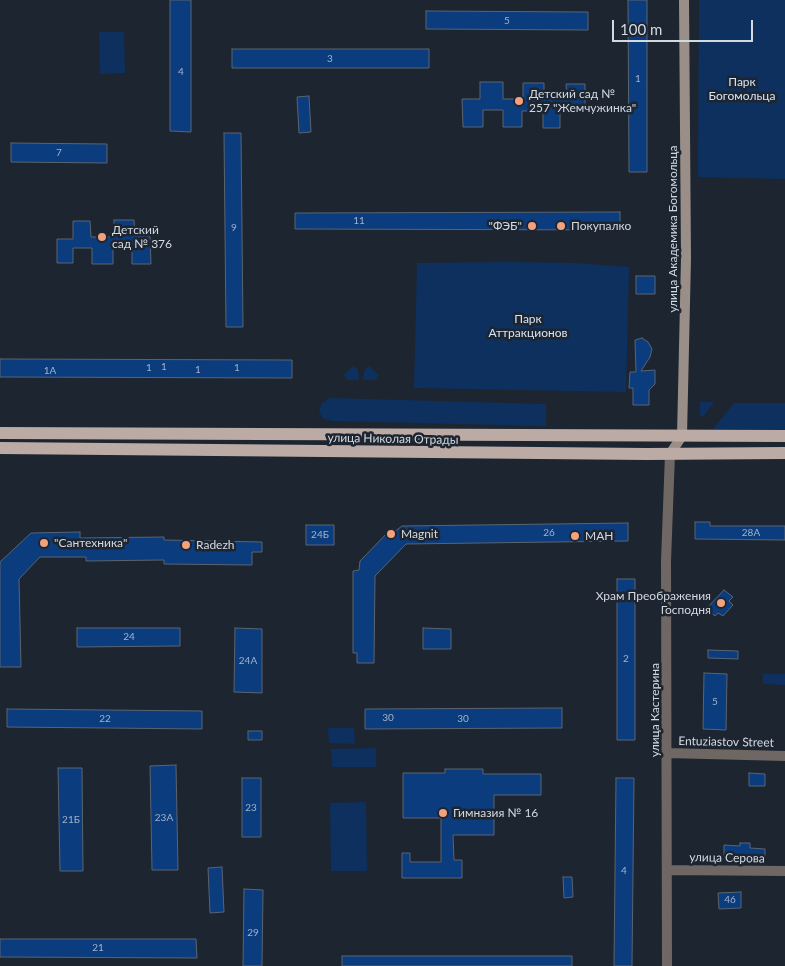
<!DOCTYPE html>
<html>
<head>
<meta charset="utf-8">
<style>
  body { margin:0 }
  #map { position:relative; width:785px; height:966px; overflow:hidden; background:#1d2530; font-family:Lato,sans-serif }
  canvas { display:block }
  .scale { position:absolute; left:612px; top:20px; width:141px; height:22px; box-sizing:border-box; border:2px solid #d3d9e1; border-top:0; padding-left:6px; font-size:15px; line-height:18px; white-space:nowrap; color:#d3d9e1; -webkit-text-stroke:4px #1d2530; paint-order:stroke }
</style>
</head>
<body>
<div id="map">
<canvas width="785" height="966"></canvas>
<div class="scale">100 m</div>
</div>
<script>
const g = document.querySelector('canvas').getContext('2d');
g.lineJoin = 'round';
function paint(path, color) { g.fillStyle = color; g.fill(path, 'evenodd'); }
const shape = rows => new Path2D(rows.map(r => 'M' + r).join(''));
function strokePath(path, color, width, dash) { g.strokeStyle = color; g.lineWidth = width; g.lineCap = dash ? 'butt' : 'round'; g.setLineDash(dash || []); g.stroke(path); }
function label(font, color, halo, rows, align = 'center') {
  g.font = font + ' Lato,sans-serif'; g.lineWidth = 5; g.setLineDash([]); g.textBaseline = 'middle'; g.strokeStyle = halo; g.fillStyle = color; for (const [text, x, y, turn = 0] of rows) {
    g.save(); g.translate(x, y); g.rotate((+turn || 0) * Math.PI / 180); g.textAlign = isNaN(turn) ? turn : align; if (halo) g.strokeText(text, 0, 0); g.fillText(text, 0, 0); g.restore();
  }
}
const green = shape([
  [699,0,785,0,785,179,698,177],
  [99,32,124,32,125,73,100,74],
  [508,262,574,263,629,267,626,392,414,388,417,263],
  [353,366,358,370,359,380,347,380,344,375],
  [369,366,379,375,375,380,363,380,364,371],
  [330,398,546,404,546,426,332,421,322,418,319,410,322,403],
  [700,402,714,402,703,417,700,415],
  [734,403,785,403,785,430,713,429],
  [763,674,785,674,785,685,763,684],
  [328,728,354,728,355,744,329,743],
  [376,748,376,767,332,767,331,749],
  [366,802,367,871,331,871,330,803]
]);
const building = shape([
  [170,0,191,0,191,132,170,131,170,0],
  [628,0,647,0,647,172,629,172,628,0],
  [426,11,588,12,588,30,426,29,426,11],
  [232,49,429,49,429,68,232,68,232,49],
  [480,82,503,82,503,99,523,99,523,83,544,83,544,99,567,99,566,84,585,84,585,111,560,111,560,128,543,128,543,111,522,111,522,127,503,127,503,110,483,110,483,127,463,127,462,99,480,99,480,82],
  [309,96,311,132,299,133,297,97,309,96],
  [224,133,241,133,243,327,226,327,224,133],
  [11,143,107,144,107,163,11,162,11,143],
  [620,212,620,230,295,229,295,213,620,212],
  [114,220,134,220,135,236,150,236,151,264,132,264,132,248,113,248,113,264,92,264,92,248,73,248,73,263,57,263,57,239,73,239,73,221,90,221,91,237,114,237,114,220],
  [636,276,655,276,655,294,636,294,636,276],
  [642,338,648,342,652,349,650,357,641,371,655,370,655,384,649,390,649,405,633,405,633,388,629,388,630,372,636,372,635,340,642,338],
  [0,359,292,360,292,378,0,377,0,359],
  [695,522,710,522,710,526,785,526,785,540,695,539,695,522],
  [628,523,628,541,406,544,375,576,374,663,357,663,357,653,353,653,353,571,359,570,360,561,392,528,394,532,402,526,628,523],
  [306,525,334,525,334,545,306,545,306,525],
  [80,532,80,538,164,537,164,540,262,542,262,552,252,552,252,565,164,564,164,560,86,561,86,557,40,557,19,579,21,667,0,667,0,562,31,533,80,532],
  [617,579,635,579,635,740,617,740,617,579],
  [724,590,733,597,729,601,733,605,723,616,718,613,715,616,706,609,724,590],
  [77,628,180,628,180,646,77,647,77,628],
  [235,628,262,629,262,693,234,692,235,628],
  [423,628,451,629,451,649,423,649,423,628],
  [708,650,738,651,738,659,708,658,708,650],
  [704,673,727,674,726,730,703,729,704,673],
  [562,708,562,728,365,729,365,709,562,708],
  [7,709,202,711,202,729,7,727,7,709],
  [248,731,262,731,262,740,248,740,248,731],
  [176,765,178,870,152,870,150,766,176,765],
  [58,768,82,768,83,871,60,871,58,768],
  [445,769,483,769,483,774,541,774,541,795,494,795,494,835,453,835,454,860,462,860,462,878,402,878,402,853,410,853,410,862,441,862,441,818,403,818,403,773,445,773,445,769],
  [749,773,765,774,765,786,749,786,749,773],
  [242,778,261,778,261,837,242,837,242,778],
  [616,778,634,778,632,966,614,966,616,778],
  [740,843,750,843,750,848,765,849,765,860,724,860,724,845,740,846,740,843],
  [222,867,224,912,210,913,208,868,222,867],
  [563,877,572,877,573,897,564,898,563,877],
  [244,889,263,890,262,966,243,966,244,889],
  [741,892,741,908,719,909,718,893,741,892],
  [0,939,196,939,197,958,0,957,0,939],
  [342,956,572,956,572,966,342,966,342,956]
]);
const street = shape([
  [667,753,785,756],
  [668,870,785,871],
  [667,966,666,561,670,454]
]);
const secondary = shape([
  [670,454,682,436,686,258,684,0]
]);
const primary = shape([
  [0,433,785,436],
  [0,448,647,454,785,453]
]);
const markers = [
  [519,101,5,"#f2a17e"],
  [532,226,5,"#f2a17e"],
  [561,226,5,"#f2a17e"],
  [102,237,5,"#f2a17e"],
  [391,534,5,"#f2a17e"],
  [575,536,5,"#f2a17e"],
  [44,543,5,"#f2a17e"],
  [186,545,5,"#f2a17e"],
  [721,603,5,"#f2a17e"],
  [443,813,5,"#f2a17e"]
];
const numberNames = [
  ["5",507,21],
  ["3",330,59],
  ["4",181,72],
  ["1",638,79],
  ["7",59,153],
  ["11",359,221],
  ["9",234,228],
  ["1",164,367],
  ["1",149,368],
  ["1",237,368],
  ["1",198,370],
  ["1А",50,371],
  ["26",549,533],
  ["28А",751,533],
  ["24Б",320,535],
  ["24",129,637],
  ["2",626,659],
  ["24А",248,661],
  ["5",715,702],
  ["30",388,718],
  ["22",105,719],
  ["30",463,719],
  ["23",251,808],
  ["23А",164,818],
  ["21Б",71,820],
  ["4",624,871],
  ["46",730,900],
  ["29",253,933],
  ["21",98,948]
];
const parkNames = [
  ["Парк",742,82],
  ["Богомольца",742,96],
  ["Парк",528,319],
  ["Аттракционов",528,333]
];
const poiNames = [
  ["Детский сад №",529,94],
  ["257 \"Жемчужинка\"",529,108],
  ["\"ФЭБ\"",522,226,"right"],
  ["Покупалко",571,226],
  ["Детский",112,230],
  ["сад № 376",112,244],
  ["Magnit",401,534],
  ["МАН",585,536],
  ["\"Сантехника\"",54,543],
  ["Radezh",196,545],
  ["Храм Преображения",711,596,"right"],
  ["Господня",711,610,"right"],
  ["Гимназия № 16",453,813]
];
const streetNames = [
  ["улица Академика Богомольца",673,229,-90],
  ["улица Николая Отрады",393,439,1],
  ["улица Кастерина",655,710,-90],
  ["Entuziastov Street",726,742,1],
  ["улица Серова",727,858,1]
];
paint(green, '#0e305e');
paint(building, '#0b3d7e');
strokePath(building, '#5a6471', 1);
strokePath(street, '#6f6764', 10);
strokePath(secondary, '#9a8e88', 10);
strokePath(primary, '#bbaba4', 12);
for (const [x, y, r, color] of markers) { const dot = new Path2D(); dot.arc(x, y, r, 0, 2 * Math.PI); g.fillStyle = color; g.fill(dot); strokePath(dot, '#1d2530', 2); }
label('10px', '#a1b2c8', null, numberNames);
label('12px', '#d6e4f7', '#1d2530', parkNames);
label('12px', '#d3d9e1', '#1d2530', poiNames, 'left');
label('12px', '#d3d9e1', '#1d2530', streetNames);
</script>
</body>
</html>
